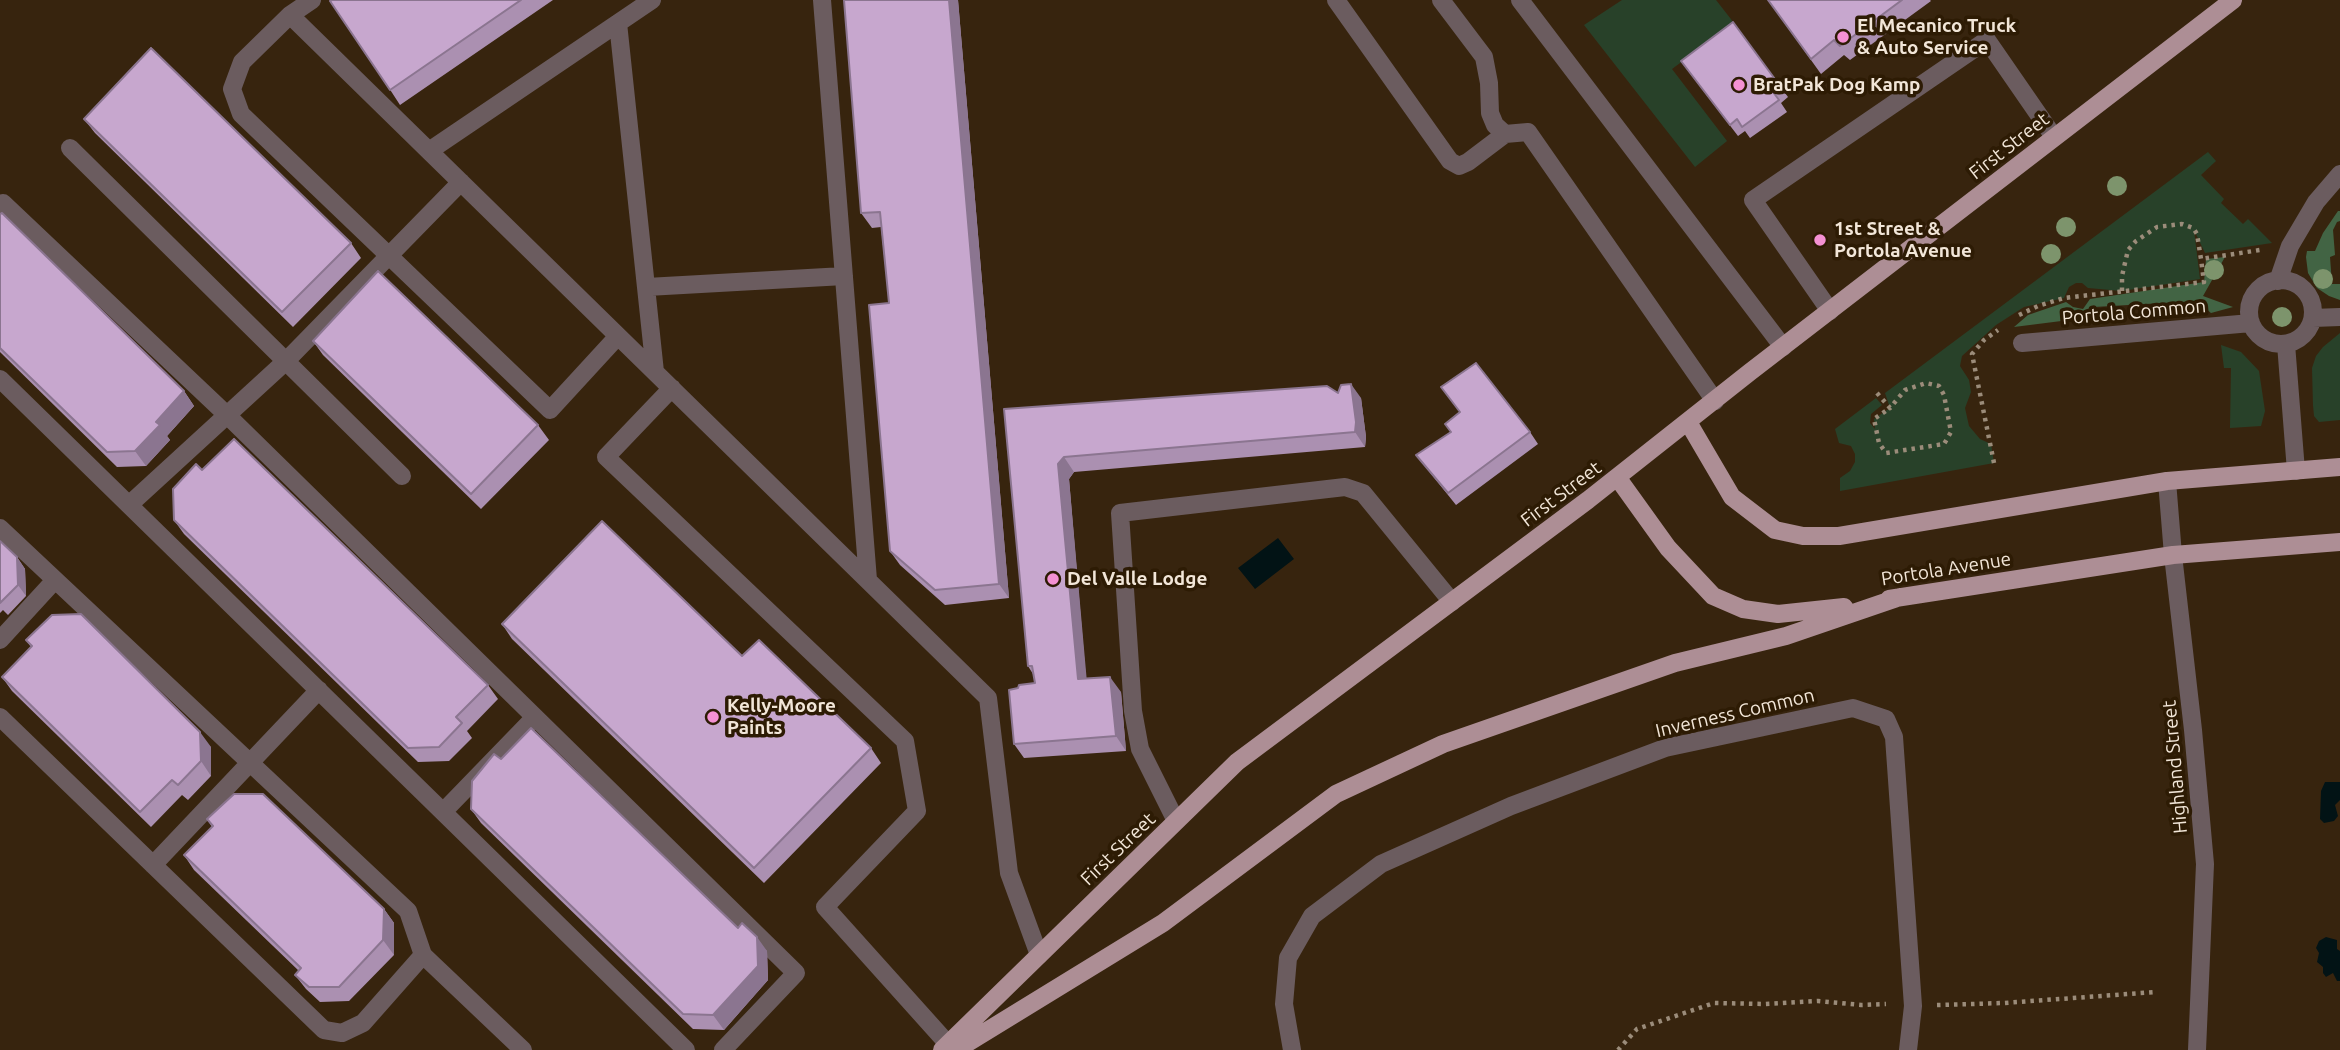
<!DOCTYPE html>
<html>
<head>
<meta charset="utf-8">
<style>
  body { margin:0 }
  canvas { display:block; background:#37240e }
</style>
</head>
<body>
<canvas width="2340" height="1050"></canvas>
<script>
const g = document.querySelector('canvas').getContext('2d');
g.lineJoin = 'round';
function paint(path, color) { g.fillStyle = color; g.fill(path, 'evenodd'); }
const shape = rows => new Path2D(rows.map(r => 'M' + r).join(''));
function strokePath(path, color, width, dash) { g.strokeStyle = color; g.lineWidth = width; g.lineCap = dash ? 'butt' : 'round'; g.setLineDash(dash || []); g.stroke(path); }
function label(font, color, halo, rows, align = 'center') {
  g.font = font + ' Ubuntu,sans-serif'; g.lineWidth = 7; g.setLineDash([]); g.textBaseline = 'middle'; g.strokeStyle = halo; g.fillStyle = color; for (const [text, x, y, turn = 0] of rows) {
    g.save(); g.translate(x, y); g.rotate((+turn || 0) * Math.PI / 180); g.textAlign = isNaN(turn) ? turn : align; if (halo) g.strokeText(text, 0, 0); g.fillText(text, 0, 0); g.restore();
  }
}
const green = shape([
  [1622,0,1716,0,1734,23,1672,69,1727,141,1695,167,1584,25],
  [2208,152,2216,161,2201,175,2224,199,2221,203,2243,224,2248,219,2272,243,2205,253,2194,230,2200,279,2122,291,2088,288,2082,283,2076,283,2069,287,2064,298,2024,307,1996,325,1962,356,1960,366,1969,380,1971,392,1965,408,1969,426,1980,439,1991,444,1994,463,1840,491,1840,478,1850,471,1855,462,1855,454,1851,446,1839,443,1835,429,1876,398,1882,405,1871,414,1870,423,1875,429,1874,419,1890,408,1885,393],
  [2340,333,2340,420,2319,422,2314,416,2313,405,2312,368,2316,356,2323,347],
  [2221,345,2241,352,2259,371,2265,411,2261,426,2230,428,2231,368,2224,368]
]);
const forest = shape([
  [2338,211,2340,211,2340,221,2337,222,2333,230,2335,255,2330,257,2332,284,2340,284,2340,300,2329,296,2317,288,2308,273,2306,257,2307,251,2315,251,2323,233],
  [2225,257,2203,296,2233,307,2211,313,2197,301,2094,307,2085,318,2014,327,2028,315,2066,302,2073,307,2083,309,2090,299,2204,282,2206,259]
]);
const water = shape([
  [1278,538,1294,559,1255,589,1238,568],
  [2325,782,2340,782,2340,800,2335,805,2338,816,2334,821,2324,823,2320,819,2321,791],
  [2326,937,2337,940,2337,949,2340,951,2340,981,2337,981,2333,973,2326,977,2323,973,2323,967,2317,962,2319,953,2316,948,2319,941]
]);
const path = shape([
  [2122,291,2122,276,2128,250,2136,241,2157,227,2182,224,2193,228,2197,234,2201,259,2260,250],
  [2019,315,2038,306,2064,298,2204,282,2201,259],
  [1877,393,1890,408,1905,390,1926,383,1939,386,1944,395,1951,432,1944,444,1886,453,1879,443,1874,419,1890,408],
  [1994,463,1972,354,1984,340,1998,330],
  [1937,1005,2004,1003,2156,992],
  [1618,1050,1637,1029,1714,1003,1764,1004,1818,1001,1861,1005,1886,1004]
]);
const minor = shape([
  [312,0,290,15,242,62,232,89,241,114,550,410,618,336],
  [822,0,868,580],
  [1336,0,1450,161,1459,166,1468,162,1505,134,1528,132,1715,401],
  [1441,0,1484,57,1489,83,1490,113,1495,125,1505,134],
  [1520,0,1783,347],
  [290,15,988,698,1009,873,1039,955],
  [618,23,655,372],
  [70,148,402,476],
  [429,151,652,0],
  [0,206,3,203,228,416,796,973,723,1050],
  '2249 312a32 32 0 1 1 64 0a32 32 0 1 1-64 0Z',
  [2278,281,2290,246,2316,202,2340,174],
  [647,287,844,276],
  [1830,311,1753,200,1987,40,2054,137],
  [2313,318,2340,317],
  [2022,343,2251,323],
  [2286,344,2296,471],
  [0,379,443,812],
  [672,388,606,457,905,741,917,811,825,907,948,1044],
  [2167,481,2173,555,2193,730,2205,864,2197,1050],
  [130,504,286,361,461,182],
  [0,528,408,911,423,955,523,1050],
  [0,640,55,580],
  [0,717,324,1030,342,1033,363,1023,423,955],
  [535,717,443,812,686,1050],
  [1176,821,1140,749,1133,711,1120,513,1345,487,1363,493,1452,602],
  [153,865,319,690],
  [1292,1050,1284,1004,1288,958,1312,916,1381,864,1511,806,1665,748,1853,708,1886,719,1894,737,1913,1006,1908,1050]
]);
const major = shape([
  [1688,422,1732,497,1775,530,1803,536,1839,536,2167,481,2340,467],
  [1617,477,1668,548,1713,596,1743,609,1778,614,1844,607],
  [1889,599,2173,555,2340,542],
  [942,1050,1237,762,1588,500,1750,372,2233,0],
  [956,1050,1163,923,1336,794,1443,744,1675,663,1786,636,1900,597]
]);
const trees = [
  [2117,186],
  [2066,227],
  [2051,254],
  [2214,270],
  [2323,279],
  [2282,317]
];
const wall = shape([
  [332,0,553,0,400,105],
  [844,0,958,0,1009,598,945,605,900,565,890,551,889,303,881,227,872,228,861,213],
  [1768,0,1930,0,1931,1,1850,60,1844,55,1821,74],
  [1689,72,1780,86,1788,97,1781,103,1787,112,1750,138,1745,131,1738,136],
  [84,119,351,243,361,258,293,327,95,133],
  [0,214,184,391,194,406,167,436,170,440,146,466,117,467,0,352],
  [313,341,538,425,549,440,481,509,323,355],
  [1338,393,1361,398,1366,437,1365,447,1074,472,1069,479,1086,679,1121,692,1126,751,1024,758,1014,744,1018,688,1035,683,1033,674,1028,666,1004,409],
  [1530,432,1538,444,1456,505,1416,455],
  [202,470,488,685,498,699,467,731,472,738,449,761,418,762,184,534,174,520],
  [0,541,17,557,25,569,26,596,8,615,3,610,0,613],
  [502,624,742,656,871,748,881,763,764,883,512,639],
  [26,640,211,747,211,776,188,800,182,795,151,827,12,691,2,677,31,647],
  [501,759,738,928,767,951,768,980,724,1030,693,1029,481,823,471,809],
  [207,819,384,909,394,923,394,955,349,1001,320,1002,306,989,295,975,299,971,194,870,184,855,212,827]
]);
const shadedWall = shape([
  [949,0,958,0,1009,598,999,584],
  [1351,384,1361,398,1366,437,1365,447,1355,432],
  [184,391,194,406,167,436,170,440,146,466,135,451,156,422],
  [1064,457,1074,472,1069,479,1088,694,1078,679,1058,464],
  [17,557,25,569,26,596,18,585],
  [1110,677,1121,692,1126,751,1116,736],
  [200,732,211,747,211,776,201,761],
  [384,909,394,923,394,955,383,940],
  [757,937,767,951,768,980,724,1030,713,1015]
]);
const building = shape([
  [332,0,521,0,390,90,330,1,332,0],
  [844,0,949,0,999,584,935,590,890,551,869,305,889,303,880,212,861,213,844,0],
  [1768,0,1902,0,1840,46,1834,40,1811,59,1768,0],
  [1733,22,1780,86,1773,92,1779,100,1742,127,1737,119,1730,125,1681,61,1733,22],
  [151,48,351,243,282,312,84,119,151,48],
  [2,213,184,391,156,422,160,425,135,451,107,452,0,348,0,214,2,213],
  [378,271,538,425,471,494,313,341,378,271],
  [1476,363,1530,432,1448,493,1416,455,1451,432,1445,424,1460,412,1441,387,1476,363],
  [1351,384,1356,422,1355,432,1064,457,1058,464,1078,679,1110,677,1116,736,1014,744,1009,690,1018,688,1019,685,1035,683,1032,666,1028,666,1004,409,1327,386,1338,393,1341,385,1351,384],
  [234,439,488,685,456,717,462,723,439,747,408,748,174,520,173,489,196,464,202,470,234,439],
  [602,521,742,656,759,640,871,748,754,868,502,624,602,521],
  [0,541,17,557,18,585,0,603,0,541],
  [81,614,200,732,201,761,178,785,172,780,140,812,2,677,32,646,26,640,52,615,81,614],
  [531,728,738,928,742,923,757,937,758,966,713,1015,683,1014,471,809,472,781,494,754,501,759,531,728],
  [234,794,263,794,384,909,383,940,339,987,309,987,295,975,301,968,184,855,213,826,207,819,234,794]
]);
const markers = [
  [1843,37,7,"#f491d3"],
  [1739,85,7,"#f491d3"],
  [1820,240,7,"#f491d3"],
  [1053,579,7,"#f491d3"],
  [713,717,7,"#f491d3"]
];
const poiNames = [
  ["El Mecanico Truck",1857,26],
  ["& Auto Service",1857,48],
  ["BratPak Dog Kamp",1753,85],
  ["1st Street &",1834,229],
  ["Portola Avenue",1834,251],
  ["Del Valle Lodge",1067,579],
  ["Kelly-Moore",727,706],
  ["Paints",727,728]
];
const streetNames = [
  ["First Street",2009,146,-38],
  ["Portola Common",2134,312,-5],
  ["First Street",1561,494,-37],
  ["Portola Avenue",1946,569,-9],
  ["Inverness Common",1735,713,-13],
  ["Highland Street",2175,767,-95],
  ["First Street",1118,849,-44]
];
paint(green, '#284129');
paint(forest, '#426444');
paint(water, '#021315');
strokePath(path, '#9b8c7a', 4.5, [3.5, 5]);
strokePath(minor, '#6b5c5f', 18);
strokePath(major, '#ad8e95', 18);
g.fillStyle = '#7d946c';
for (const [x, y] of trees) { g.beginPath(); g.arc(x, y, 10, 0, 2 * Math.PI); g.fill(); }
paint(wall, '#ab90b1');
paint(shadedWall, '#8b7590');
paint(building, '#c7a7ce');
strokePath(building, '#8b7590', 2);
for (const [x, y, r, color] of markers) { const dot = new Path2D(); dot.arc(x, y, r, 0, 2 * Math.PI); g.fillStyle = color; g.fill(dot); strokePath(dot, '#2d1b04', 2.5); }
label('bold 19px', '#f2e6d8', '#2d1b04', poiNames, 'left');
label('19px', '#f2e6d8', '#2d1b04', streetNames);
</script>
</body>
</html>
